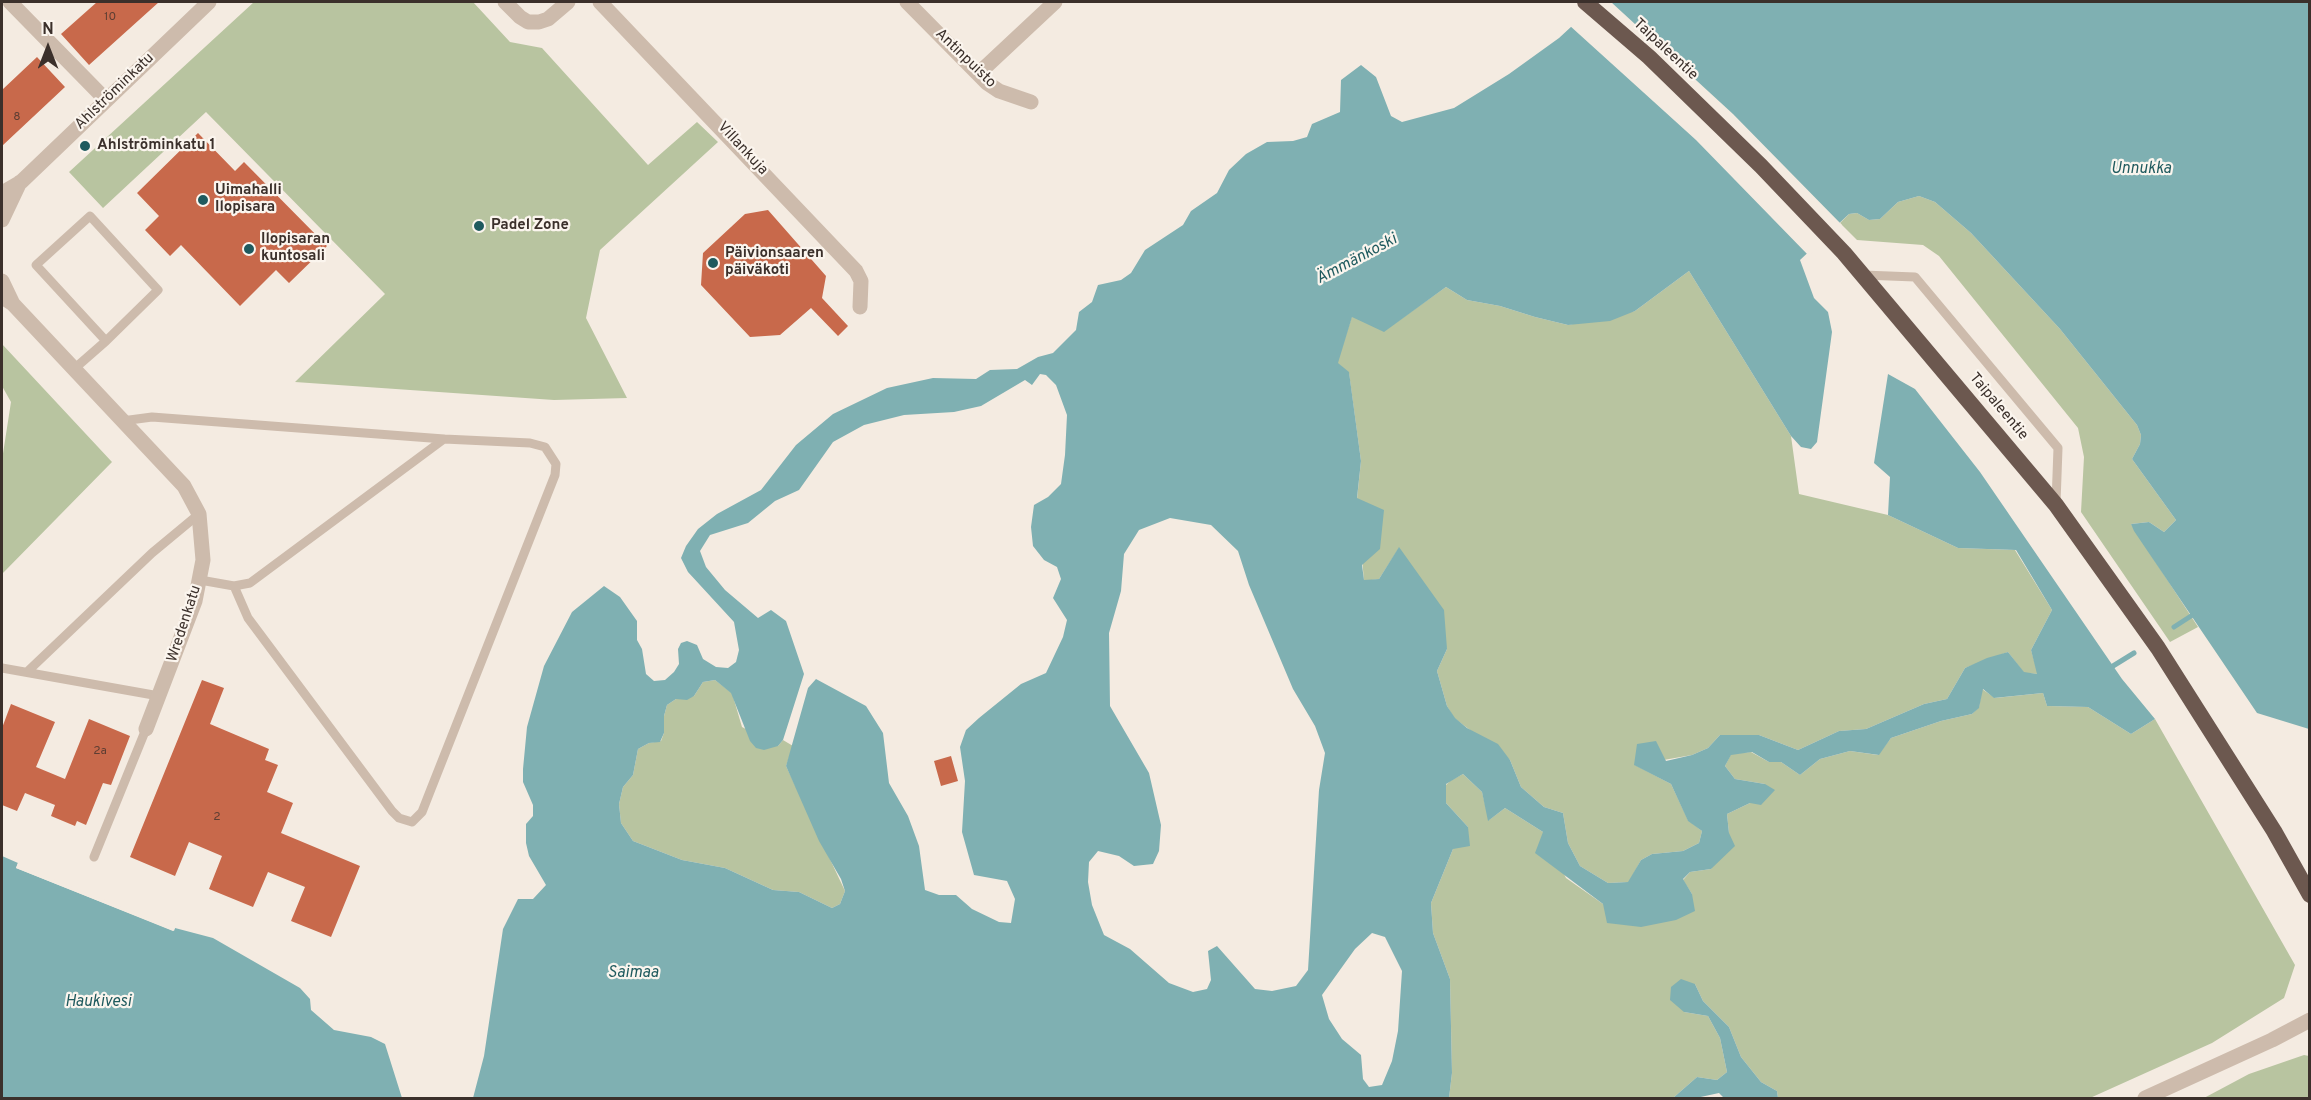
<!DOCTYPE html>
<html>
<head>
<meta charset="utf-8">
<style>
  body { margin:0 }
  #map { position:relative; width:2311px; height:1100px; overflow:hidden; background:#f4ebe1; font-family:Overpass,sans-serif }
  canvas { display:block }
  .frame { position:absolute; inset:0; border:3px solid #3b302b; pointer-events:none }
  .north { position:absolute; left:18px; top:18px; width:60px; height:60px; -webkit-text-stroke:4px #fbf5ee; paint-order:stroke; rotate:0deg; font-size:16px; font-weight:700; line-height:24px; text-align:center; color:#3b302b }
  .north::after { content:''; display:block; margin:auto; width:21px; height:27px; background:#3b302b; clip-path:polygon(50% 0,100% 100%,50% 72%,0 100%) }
</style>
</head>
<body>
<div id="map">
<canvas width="2311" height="1100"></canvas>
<div class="frame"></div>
<div class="north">N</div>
</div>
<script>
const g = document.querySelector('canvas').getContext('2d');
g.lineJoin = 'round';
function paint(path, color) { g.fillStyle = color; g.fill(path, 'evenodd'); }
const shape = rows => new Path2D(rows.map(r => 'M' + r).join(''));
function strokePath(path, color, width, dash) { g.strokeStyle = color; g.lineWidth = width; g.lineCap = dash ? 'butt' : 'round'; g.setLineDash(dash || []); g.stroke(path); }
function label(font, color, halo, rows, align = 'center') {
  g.font = font + ' Overpass,sans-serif'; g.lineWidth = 4.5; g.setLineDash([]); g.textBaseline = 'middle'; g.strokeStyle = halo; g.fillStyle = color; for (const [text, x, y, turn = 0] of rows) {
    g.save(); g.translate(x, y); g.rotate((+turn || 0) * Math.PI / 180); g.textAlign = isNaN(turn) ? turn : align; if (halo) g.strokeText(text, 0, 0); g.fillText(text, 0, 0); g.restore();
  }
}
const green = shape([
  [254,2,473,2,510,42,542,48,648,165,697,122,718,142,600,250,586,318,627,398,554,400,295,382,385,294,206,112,103,208,69,172],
  [1919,196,1935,202,1971,233,2060,329,2137,425,2141,435,2140,444,2132,459,2176,520,2164,532,2149,522,2131,524,2198,627,2170,642,2081,512,2084,457,2078,428,1939,256,1923,245,1857,240,1840,223,1849,214,1857,213,1869,220,1880,219,1898,202],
  [1689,271,1791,436,1799,494,1888,515,1958,548,2015,550,2052,610,2031,650,2038,674,2024,673,2008,652,1965,668,1947,699,1924,704,1866,729,1839,731,1798,750,1759,735,1720,735,1708,748,1692,755,1635,765,1671,784,1688,820,1702,831,1699,843,1683,851,1652,854,1641,860,1629,882,1608,883,1580,866,1568,843,1563,813,1544,807,1521,787,1510,760,1454,718,1447,706,1437,671,1447,649,1399,548,1379,579,1364,581,1357,499,1361,461,1349,373,1337,363,1352,316,1384,331,1446,287,1467,300,1500,306,1535,317,1568,325,1635,311],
  [2,344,112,462,2,574,2,460,11,402,2,386],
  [715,680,732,693,742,727,778,746,783,740,793,746,786,766,845,891,840,904,832,908,799,892,773,890,725,868,682,860,633,841,621,823,619,804,623,787,633,775,638,749,649,743,661,741,664,733,664,716,667,705,676,699,694,696,703,682],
  [1982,689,1995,698,2043,693,2047,706,2088,707,2131,734,2155,719,2295,965,2284,998,2212,1043,2090,1098,1778,1098,1777,1091,1761,1082,1741,1057,1729,1027,1703,1001,1695,984,1684,1012,1708,1016,1720,1038,1727,1072,1717,1080,1697,1077,1673,1098,1449,1098,1452,1073,1450,979,1433,933,1431,903,1453,849,1468,827,1446,803,1446,785,1450,781,1463,774,1482,792,1489,820,1505,808,1543,832,1566,878,1603,904,1692,894,1683,880,1690,872,1711,869,1729,833,1727,814,1750,803,1765,784,1735,779,1725,766,1731,754,1751,752,1769,762,1781,762,1800,775,1820,759,1850,751,1878,755,1891,738,1941,721,1972,714,1979,707],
  [2304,1055,2309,1056,2309,1098,2204,1098,2249,1074]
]);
const water = shape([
  [1598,2,2309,2,2309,729,2257,713,2134,531,2131,524,2149,522,2164,532,2176,520,2132,459,2140,444,2141,435,2137,425,2060,329,1971,233,1935,202,1919,196,1898,202,1880,219,1869,220,1857,213,1849,214,1800,260,1814,298,1828,312,1832,332,1817,442,1811,449,1801,447,1791,436,1689,271,1635,311,1610,321,1568,325,1535,317,1500,306,1467,300,1446,287,1384,332,1352,317,1338,363,1349,372,1361,461,1357,498,1384,510,1380,549,1362,565,1364,580,1379,579,1399,547,1444,610,1447,649,1437,671,1447,706,1455,718,1467,728,1498,744,1510,760,1521,787,1544,807,1563,813,1568,843,1580,866,1608,883,1628,882,1641,860,1652,854,1683,851,1699,843,1702,831,1688,821,1671,784,1634,765,1637,744,1656,741,1666,761,1692,755,1708,748,1720,735,1759,735,1798,750,1839,731,1866,729,1924,704,1947,699,1965,668,1987,658,2008,652,2024,672,2037,674,2031,650,2052,610,2016,550,1958,548,1888,515,1890,477,1874,463,1888,374,1915,389,1980,472,2122,679,2155,719,2131,734,2088,707,2047,706,2043,693,1994,698,1983,689,1979,708,1972,714,1941,721,1891,738,1879,755,1850,751,1820,759,1800,775,1781,762,1769,762,1752,752,1731,755,1725,766,1735,779,1765,784,1775,790,1761,805,1750,803,1727,814,1729,833,1735,846,1711,869,1690,872,1683,879,1692,894,1695,911,1676,920,1641,927,1607,923,1603,904,1535,853,1543,832,1505,808,1488,821,1482,792,1463,774,1446,784,1446,803,1468,827,1470,846,1453,849,1431,903,1433,933,1450,979,1452,1073,1449,1098,473,1098,484,1056,503,929,518,899,533,899,546,885,529,856,526,843,526,824,533,816,533,805,523,782,523,769,527,727,544,666,572,612,604,586,620,597,637,621,637,640,642,649,646,674,654,681,665,680,674,672,679,664,678,649,681,643,687,641,697,645,703,659,716,667,728,668,736,662,739,650,734,622,688,572,681,558,686,546,698,529,717,514,761,490,796,445,833,414,887,388,933,378,976,379,990,370,1017,369,1038,357,1053,353,1076,330,1079,312,1092,302,1098,285,1121,280,1131,273,1145,250,1183,225,1191,211,1217,193,1229,170,1246,154,1267,142,1293,141,1307,137,1312,124,1340,112,1341,80,1361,65,1376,77,1391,116,1402,122,1454,108,1509,74,1559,38],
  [1040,374,1046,375,1056,385,1067,415,1065,455,1061,484,1048,497,1034,505,1031,527,1033,546,1044,560,1057,567,1061,579,1053,598,1067,620,1063,637,1046,673,1021,684,979,718,966,730,960,747,965,781,962,832,974,875,1007,881,1015,899,1011,923,999,922,972,909,956,895,939,895,925,890,919,846,908,816,889,783,883,733,866,706,816,679,808,688,786,766,819,841,841,879,845,891,840,904,832,908,799,892,773,890,725,868,682,860,633,841,621,823,619,804,623,787,633,775,638,749,649,743,660,742,664,733,664,716,667,705,676,699,687,700,694,696,703,682,715,680,731,693,750,741,756,748,764,750,778,746,783,740,804,674,786,621,771,610,758,618,725,590,706,567,700,551,710,535,748,523,775,501,799,490,833,442,864,425,904,415,954,412,981,406,1025,380,1032,385],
  [1170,518,1211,525,1238,551,1249,585,1293,689,1315,726,1325,753,1319,790,1308,970,1296,986,1272,991,1255,989,1217,946,1208,951,1211,980,1207,989,1193,992,1169,983,1130,949,1104,935,1092,905,1088,882,1089,862,1098,851,1119,856,1134,866,1153,864,1159,851,1161,825,1149,773,1110,706,1109,633,1121,591,1124,554,1139,530],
  [1372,933,1385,937,1402,971,1398,1031,1392,1061,1382,1085,1369,1087,1363,1079,1361,1055,1342,1039,1329,1019,1322,995,1355,949],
  [2,856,18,863,16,868,173,931,175,928,213,938,300,988,310,999,311,1010,334,1030,371,1037,385,1044,402,1098,2,1098],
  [1681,979,1695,984,1703,1001,1729,1027,1741,1057,1761,1082,1777,1091,1778,1098,1724,1098,1719,1093,1696,1098,1673,1098,1697,1077,1717,1080,1727,1072,1720,1038,1708,1016,1684,1012,1670,1000,1671,987]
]);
const pier = shape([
  [1593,2,1611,2,1733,114,1842,225,1809,256,1696,140,1569,25],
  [19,860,20,866,172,927,176,925,174,931,16,868]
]);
const stream = shape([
  [2174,627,2191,616],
  [2113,666,2134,653]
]);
const building = shape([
  [97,2,159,2,89,65,61,34],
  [37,57,65,87,2,146,2,90],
  [198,133,235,171,244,162,327,246,289,283,276,270,240,306,181,245,170,256,145,230,159,216,137,193],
  [768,210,826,276,822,298,848,326,838,336,811,308,780,335,750,337,701,285,703,253,745,214],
  [202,680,224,688,210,724,269,749,265,760,278,765,267,792,293,803,281,833,360,866,331,937,291,921,305,887,268,872,253,907,209,889,222,856,189,842,175,876,130,857],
  [11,704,55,722,36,767,65,779,89,719,130,736,111,785,103,783,86,825,77,821,75,826,51,816,55,805,25,793,17,811,2,805,2,728],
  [951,756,958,781,941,786,934,761]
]);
const service = shape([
  [1863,275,1915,277,2058,448,2056,503],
  [74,369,106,341,158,290,90,216,36,265,106,341],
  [122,421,152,417,444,439,530,443,545,447,556,464,555,475,431,789,422,812,412,822,399,818,392,811,248,618,234,586],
  [200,580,234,586,250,583,444,439],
  [2,668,159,696],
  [27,672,152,553,199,514],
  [94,857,146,729]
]);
const minor = shape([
  [10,2,106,100],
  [505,2,520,17,528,22,539,22,548,19,568,2],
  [600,2,856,271,861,281,860,307],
  [907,2,987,83,999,91,1031,102],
  [978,74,1055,2],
  [2,281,13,304],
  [2,297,13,304,184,486,199,514,203,560,195,601,146,729],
  [2145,1098,2272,1040,2310,1020]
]);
const tertiary = shape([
  [2,193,21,182,209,2],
  [2,220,20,182]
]);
const trunk = shape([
  [1585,2,1649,57,1761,166,1844,253,2056,505,2158,648,2274,831,2310,895]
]);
const markers = [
  [85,146,6,"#1f5a5e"],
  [203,200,6,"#1f5a5e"],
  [479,226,6,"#1f5a5e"],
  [249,249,6,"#1f5a5e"],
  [713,263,6,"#1f5a5e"]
];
const numberNames = [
  ["10",110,18],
  ["8",17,118],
  ["2a",100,752],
  ["2",217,818]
];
const streetNames = [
  ["Taipaleentie",1665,50,43],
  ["Antinpuisto",965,59,44],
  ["Ahlströminkatu",115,92,-44],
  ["Villankuja",742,149,47],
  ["Taipaleentie",1998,407,50],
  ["Wredenkatu",185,624,-72]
];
const poiNames = [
  ["Ahlströminkatu 1",97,146],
  ["Uimahalli",215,191],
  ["Ilopisara",215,208],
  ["Padel Zone",491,226],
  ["Ilopisaran",261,240],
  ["kuntosali",261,257],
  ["Päivionsaaren",725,254],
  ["päiväkoti",725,271]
];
const waterNames = [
  ["Unnukka",2141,170],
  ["Ämmänkoski",1357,260,-28],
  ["Saimaa",633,974],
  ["Haukivesi",98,1003]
];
paint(green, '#b8c4a0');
paint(water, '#7fb0b2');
paint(pier, '#f4ebe1');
strokePath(stream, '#7fb0b2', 5);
paint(building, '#c8694b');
strokePath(service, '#cdbbac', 9);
strokePath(minor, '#cdbbac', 15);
strokePath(tertiary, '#cdbbac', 15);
strokePath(trunk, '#6c584f', 16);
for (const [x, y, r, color] of markers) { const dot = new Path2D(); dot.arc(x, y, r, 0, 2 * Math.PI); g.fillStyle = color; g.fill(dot); strokePath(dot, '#fbf5ee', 2); }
label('12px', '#5e3e33', null, numberNames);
label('15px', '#3b302b', '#fbf5ee', streetNames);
label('bold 15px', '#3b302b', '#fbf5ee', poiNames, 'left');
label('italic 16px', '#1f5a5e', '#fbf5ee', waterNames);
</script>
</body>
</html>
